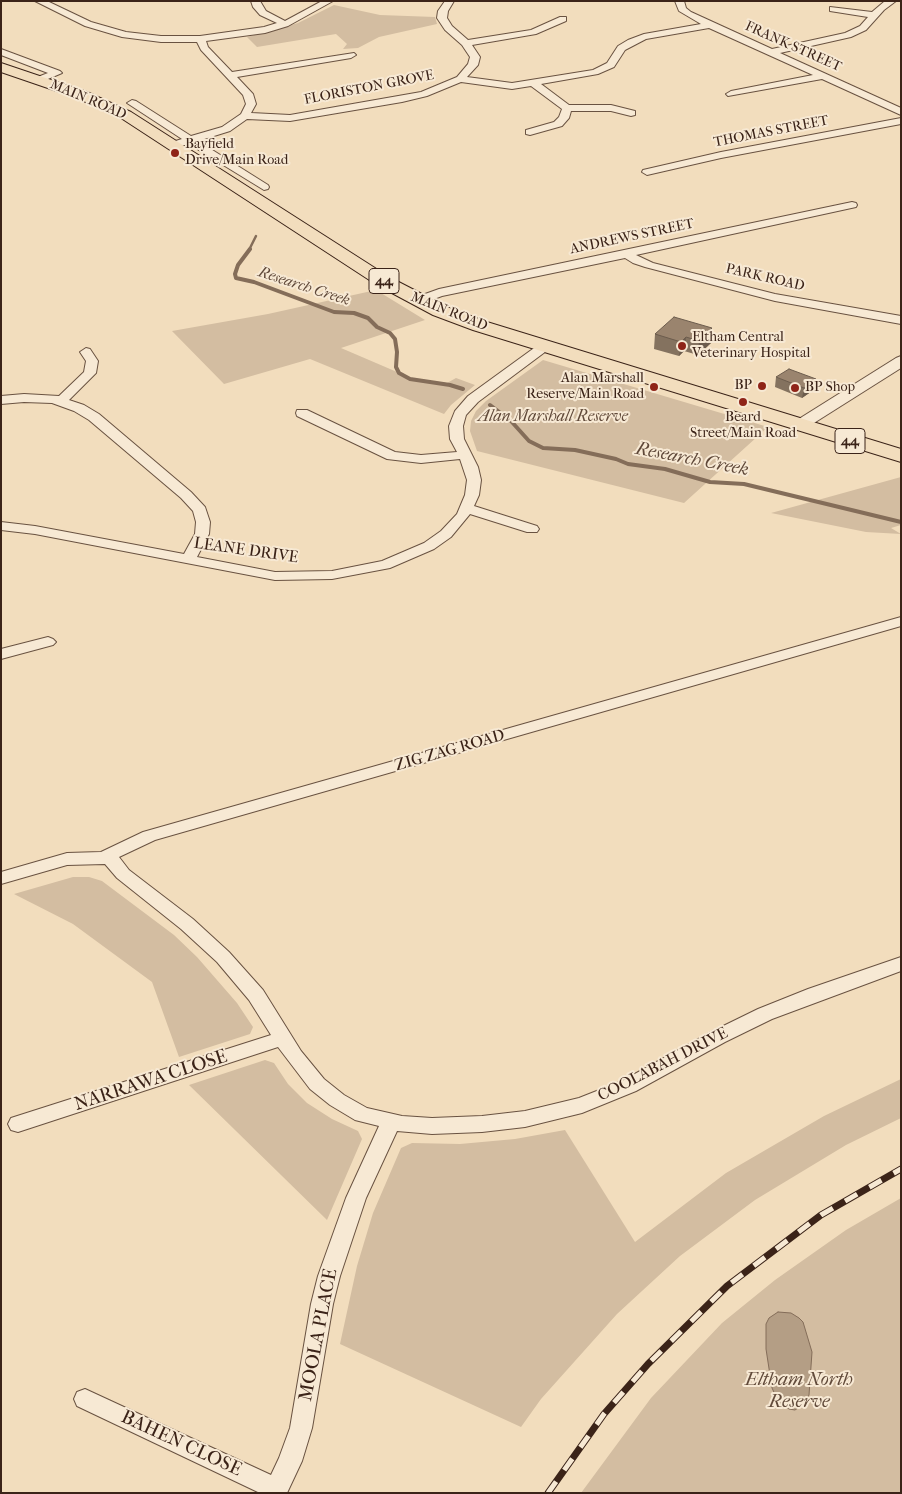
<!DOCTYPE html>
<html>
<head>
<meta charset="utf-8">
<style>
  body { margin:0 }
  #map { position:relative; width:902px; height:1494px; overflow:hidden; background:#f2ddbd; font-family:"IM FELL French Canon",serif }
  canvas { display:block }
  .frame { position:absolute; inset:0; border:2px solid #3b2318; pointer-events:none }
</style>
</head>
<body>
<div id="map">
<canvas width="902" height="1494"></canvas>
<div class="frame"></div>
</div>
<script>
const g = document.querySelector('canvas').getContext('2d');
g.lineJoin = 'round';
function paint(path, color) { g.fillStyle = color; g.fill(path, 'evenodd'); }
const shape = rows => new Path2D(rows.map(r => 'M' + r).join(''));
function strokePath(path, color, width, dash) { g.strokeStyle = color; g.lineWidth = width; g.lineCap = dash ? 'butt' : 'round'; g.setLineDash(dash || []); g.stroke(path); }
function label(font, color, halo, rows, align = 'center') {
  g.font = font + ' "IM FELL French Canon",serif'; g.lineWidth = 4; g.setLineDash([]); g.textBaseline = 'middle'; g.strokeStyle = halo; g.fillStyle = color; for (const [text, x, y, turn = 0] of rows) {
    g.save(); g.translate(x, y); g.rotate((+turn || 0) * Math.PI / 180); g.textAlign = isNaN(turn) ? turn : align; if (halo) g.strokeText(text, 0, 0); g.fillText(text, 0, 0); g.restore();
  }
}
const green = shape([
  [334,5,380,15,435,17,437,24,379,37,358,48,343,49,347,44,336,34,257,47,247,37,298,23],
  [376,290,425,320,341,348,411,378,447,383,456,378,475,385,451,405,444,414,310,359,224,384,172,331,268,314],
  [543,360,768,427,684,503,477,451,470,431,471,421,476,411,486,401],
  [901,477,901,525,891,528,901,534,866,532,771,513],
  [73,877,89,877,102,881,174,935,197,957,237,1003,253,1027,250,1034,179,1057,152,982,73,924,14,894],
  [265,1060,274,1063,288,1084,307,1103,332,1119,358,1131,362,1139,327,1220,189,1085],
  [901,1079,901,1118,846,1145,755,1200,680,1256,617,1314,541,1399,521,1427,340,1344,357,1266,373,1213,401,1148,412,1143,460,1144,515,1139,565,1130,635,1242,726,1173,824,1116],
  [901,1198,901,1493,581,1493,651,1398,722,1323,775,1280,846,1230]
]);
const water = shape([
  [778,1312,791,1313,799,1318,803,1322,812,1352,809,1395,804,1404,795,1410,789,1409,778,1401,772,1388,766,1349,766,1324,769,1318,778,1312]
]);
const streamFar1 = shape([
  [249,250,256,236]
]);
const stream = shape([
  [250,249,238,265,235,274,236,278,254,282,334,312,354,313,368,318,377,327,390,333,395,339,397,352,396,367,399,373,410,379,450,385,463,389],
  [490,405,511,421,529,441,543,448,575,450,616,459,628,464,665,469,710,482,744,484,901,522]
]);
const minor = shape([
  [35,1,47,1,91,22,126,32,161,36,200,36,264,27,277,23,260,15,253,7,251,1,260,1,266,11,285,21,322,1,333,1,288,26,265,33,206,41,208,47,232,72,354,53,356,55,351,58,237,77,253,94,256,104,251,113,290,115,421,92,457,77,468,64,470,57,462,45,445,30,437,18,438,11,445,1,454,1,448,11,447,18,452,26,468,40,531,30,560,17,566,17,566,21,536,34,472,45,480,57,478,65,467,77,512,83,593,70,607,63,618,46,628,40,644,34,701,24,679,11,675,1,684,1,686,8,691,12,772,49,845,33,860,26,868,17,830,11,830,7,872,12,885,1,896,1,884,10,866,30,851,37,780,53,901,108,901,115,822,79,728,96,726,94,731,91,813,75,709,28,646,39,625,50,614,67,598,74,541,84,569,105,611,105,635,111,635,115,631,116,611,111,571,111,569,118,562,126,530,135,526,134,526,130,554,122,559,117,562,109,531,86,512,89,461,82,427,96,402,102,290,121,247,119,230,131,198,141,268,185,269,187,268,189,264,190,189,144,173,148,169,147,168,145,169,143,182,139,127,103,132,100,136,101,191,136,222,127,241,114,246,104,243,95,201,50,197,42,161,42,122,37,85,26,35,1],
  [1,49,60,71,62,73,41,82,35,82,35,78,48,73,1,55,1,49],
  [901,118,901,124,721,158,647,175,642,172,643,170,721,152,901,118],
  [852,202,856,203,857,205,856,207,636,255,653,263,775,294,901,316,901,324,775,301,645,267,633,263,625,258,442,296,418,305,412,301,414,298,439,289,852,202],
  [545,342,549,343,551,346,549,349,478,402,466,415,463,426,464,439,478,467,481,480,479,495,474,506,537,526,539,529,537,532,527,532,470,514,451,537,434,549,390,568,332,579,275,580,35,534,1,530,1,522,35,526,184,554,195,534,196,522,193,511,181,498,89,420,74,411,52,403,24,402,1,404,1,396,24,394,59,396,84,372,86,361,80,352,86,348,90,349,98,361,96,373,69,400,84,405,99,414,191,492,205,507,210,522,209,534,197,557,275,572,332,571,382,561,424,543,441,531,457,514,465,495,467,480,460,459,421,463,387,459,297,416,296,413,297,410,307,410,395,452,421,455,457,452,450,439,449,426,455,411,468,396,541,343,545,342],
  [901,617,901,626,155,840,119,857,129,870,193,919,229,952,263,990,301,1051,324,1079,344,1095,367,1108,402,1116,432,1118,482,1116,525,1111,579,1098,622,1081,711,1032,758,1009,808,989,901,957,901,971,772,1019,725,1042,636,1091,582,1113,525,1127,482,1132,432,1134,397,1131,366,1198,340,1276,333,1304,312,1428,302,1461,287,1493,260,1493,77,1406,74,1399,77,1392,85,1389,271,1475,279,1458,290,1428,311,1304,318,1276,346,1198,379,1126,355,1120,330,1105,310,1089,278,1047,18,1132,11,1130,8,1124,11,1118,271,1035,249,1000,217,962,181,929,117,878,105,864,67,865,1,884,1,872,67,853,101,852,143,832,901,617],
  [48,637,53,639,56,642,53,645,1,659,1,649,48,637]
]);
const tertiary = shape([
  [901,356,901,368,806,428,794,428,792,425,794,422,896,358,901,356]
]);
const primary = shape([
  [1,63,87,92,131,112,389,277,447,307,487,322,901,449,901,462,473,330,433,315,377,285,121,118,77,98,1,72,1,63]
]);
const rail = shape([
  [548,1493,604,1414,648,1364,727,1286,821,1215,901,1169]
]);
const wall = shape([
  [712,328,711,343,698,355,684,351,679,356,654,349,655,334],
  [776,377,815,389,802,398,775,387]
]);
const shadedWall = shape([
  [712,328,711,343,698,355,699,341],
  [686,337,684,351,679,356,681,342],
  [816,379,815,389,802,398,804,388]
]);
const building = shape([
  [674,317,712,328,699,341,686,337,681,342,655,334,674,317],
  [789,369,816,379,804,388,776,377,789,369]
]);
const markers = [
  [175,153,5,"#8f2418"],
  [682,346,5,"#8f2418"],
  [762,386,5,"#8f2418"],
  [654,387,5,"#8f2418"],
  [795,388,5,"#8f2418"],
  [743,402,5,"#8f2418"]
];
const farStreetnames = [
  ["FRANK STREET",793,47,24],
  ["FLORISTON GROVE",369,88,-11],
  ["MAIN ROAD",88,100,23],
  ["THOMAS STREET",771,132,-11],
  ["ANDREWS STREET",632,237,-12],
  ["PARK ROAD",765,278,13],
  ["MAIN ROAD",449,312,22]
];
const farPoinames = [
  ["Bayfield",185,145],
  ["Drive/Main Road",185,161],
  ["Eltham Central",692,338],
  ["Veterinary Hospital",692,354],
  ["Alan Marshall",644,379,"right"],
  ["Reserve/Main Road",644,395,"right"],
  ["BP",752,386,"right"],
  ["BP Shop",805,388],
  ["Beard",743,418,"center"],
  ["Street/Main Road",743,434,"center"]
];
const shields = [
  [384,281,30],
  [850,441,30]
];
const shieldNames = [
  ["44",384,281],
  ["44",850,441]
];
const farWaternames = [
  ["Research Creek",304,287,18]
];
const parkNames = [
  ["Alan Marshall Reserve",553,417]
];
const streetNames = [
  ["LEANE DRIVE",246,551,8],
  ["ZIG ZAG ROAD",450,751,-16],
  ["COOLABAH DRIVE",663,1065,-27]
];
const waterNames = [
  ["Research Creek",692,460,11]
];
const nearStreetnames = [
  ["NARRAWA CLOSE",151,1081,-18],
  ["MOOLA PLACE",319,1335,-79],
  ["BAHEN CLOSE",181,1444,25]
];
const nearParknames = [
  ["Eltham North",799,1380],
  ["Reserve",799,1402]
];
paint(green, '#d3bda1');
paint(water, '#b49e85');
strokePath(water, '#846d59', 1);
strokePath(streamFar1, '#846d59', 2.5);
strokePath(stream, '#846d59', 4);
strokePath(minor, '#695241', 2);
strokePath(tertiary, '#695241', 2);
strokePath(primary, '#3b2318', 2);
paint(minor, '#f7e9d4');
paint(tertiary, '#f7e9d4');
paint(primary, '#f2ddbd');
strokePath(rail, '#3b2318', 7);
strokePath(rail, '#f7e9d4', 5, [14]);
paint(wall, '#84725f');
paint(shadedWall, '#6c5c4d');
paint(building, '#9a846e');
strokePath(building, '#6c5c4d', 1);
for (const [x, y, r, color] of markers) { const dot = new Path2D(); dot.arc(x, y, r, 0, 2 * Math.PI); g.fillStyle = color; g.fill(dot); strokePath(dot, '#f7e9d4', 2); }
label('14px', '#3b2318', '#f7e9d4', farStreetnames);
label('14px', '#3b2318', '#f7e9d4', farPoinames, 'left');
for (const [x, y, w] of shields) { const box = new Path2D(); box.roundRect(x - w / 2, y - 12.5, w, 25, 4); g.fillStyle = '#f7e9d4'; g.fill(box); strokePath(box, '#3b2318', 1); }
label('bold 15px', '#3b2318', null, shieldNames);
label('italic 15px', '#5f4839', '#f7e9d4', farWaternames);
label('italic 16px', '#614a3a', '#f7e9d4', parkNames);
label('16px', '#3b2318', '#f7e9d4', streetNames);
label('italic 18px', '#5f4839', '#f7e9d4', waterNames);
label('19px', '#3b2318', '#f7e9d4', nearStreetnames);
label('italic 19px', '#614a3a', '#f7e9d4', nearParknames);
</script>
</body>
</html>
